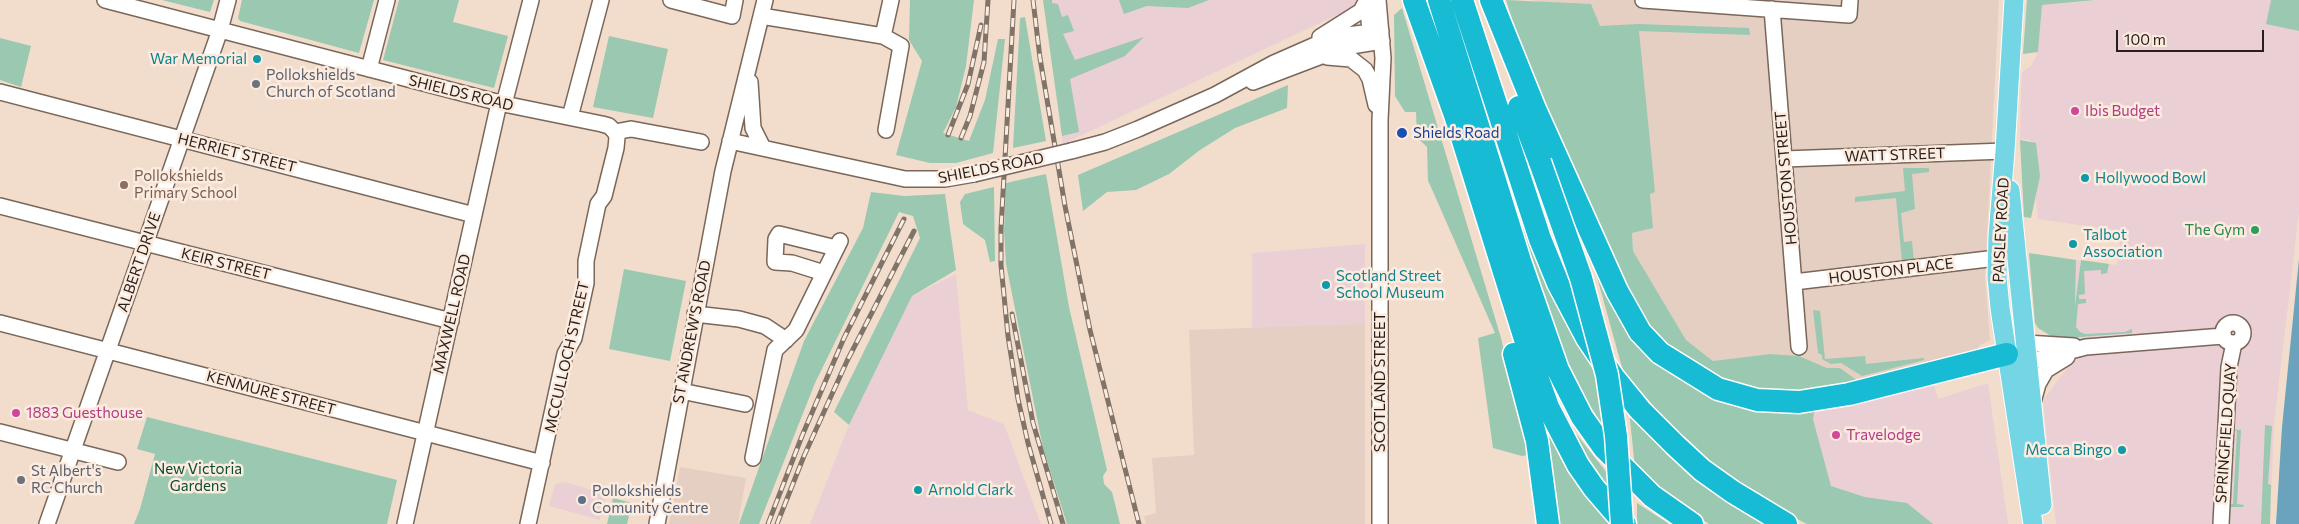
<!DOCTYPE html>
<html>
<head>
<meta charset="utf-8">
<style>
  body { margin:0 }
  #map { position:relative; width:2299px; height:524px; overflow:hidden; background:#f2ddcc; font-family:Commissioner,sans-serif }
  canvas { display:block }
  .scale { position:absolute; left:2116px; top:30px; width:148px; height:22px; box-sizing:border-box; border:2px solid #271f19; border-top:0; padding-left:6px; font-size:15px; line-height:18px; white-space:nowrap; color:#271f19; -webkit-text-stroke:4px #fcebde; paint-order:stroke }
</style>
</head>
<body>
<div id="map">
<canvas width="2299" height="524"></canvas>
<div class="scale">100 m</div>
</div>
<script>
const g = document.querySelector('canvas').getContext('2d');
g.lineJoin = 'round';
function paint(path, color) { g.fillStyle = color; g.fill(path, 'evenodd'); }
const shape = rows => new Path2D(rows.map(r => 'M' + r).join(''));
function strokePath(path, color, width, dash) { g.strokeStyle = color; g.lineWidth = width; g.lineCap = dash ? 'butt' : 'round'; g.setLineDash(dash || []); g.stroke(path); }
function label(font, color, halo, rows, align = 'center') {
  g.font = font + ' Commissioner,sans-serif'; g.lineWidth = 5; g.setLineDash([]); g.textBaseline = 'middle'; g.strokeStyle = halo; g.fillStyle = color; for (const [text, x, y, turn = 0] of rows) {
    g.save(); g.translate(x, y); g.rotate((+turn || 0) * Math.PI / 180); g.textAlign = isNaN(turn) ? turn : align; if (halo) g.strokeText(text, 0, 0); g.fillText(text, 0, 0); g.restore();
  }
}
const commercial = shape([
  [1044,0,1358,0,1358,5,1063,144],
  [2102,0,2271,0,2291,29,2299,31,2299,212,2274,424,2270,524,2056,524,2043,400,2071,363,2074,337,2076,260,2117,265,2121,231,2038,219,2030,140,2020,139,2021,89,2022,72,2031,66,2038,52,2042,5],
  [1365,244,1365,324,1252,329,1252,253],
  [956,274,968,410,1004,424,1041,524,810,524,849,425,912,296],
  [1933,382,1938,399,1988,383,2008,524,1933,524,1907,503,1865,497,1831,486,1813,419,1815,408],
  [565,482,606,494,600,520,549,506,555,484]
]);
const industrial = shape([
  [1533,0,1999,0,1985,277,1990,340,1979,346,1976,352,1859,381,1840,368,1827,368,1799,356,1770,354,1713,361,1686,340,1633,251,1632,233,1653,228,1650,194,1655,192,1600,26],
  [1365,324,1365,524,1146,524,1144,517,1142,517,1156,513,1152,458,1194,455,1189,330],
  [680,467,746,478,738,524,669,524]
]);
const green = shape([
  [162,0,214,0,210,12],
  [242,0,374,0,359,53,240,21,238,18],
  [399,0,459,0,453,22,508,36,494,88,383,60],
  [910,0,974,0,966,66,956,107,943,133,969,141,985,100,998,39,1005,39,993,153,956,163,930,163,896,155,922,61,909,40],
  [1043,0,1052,0,1052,3,1058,4,1062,17,1068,15,1074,31,1063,34,1075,60,1144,37,1125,56,1070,79,1079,132,1062,136],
  [1119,0,1209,0,1188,8,1147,6,1124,14],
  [1506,0,1591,4,1600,26,1638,24,1749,28,1750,35,1639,31,1655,192,1650,194,1653,228,1632,233,1633,251,1686,340,1713,361,1770,354,1799,356,1827,368,1840,368,1864,385,1785,395,1728,385,1675,355,1645,323,1623,288,1522,52],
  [2027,0,2096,0,2042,5,2038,52,2023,54],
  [2271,0,2299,0,2299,31,2266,24],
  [1402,8,1501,338,1528,455,1522,456,1493,448,1478,338,1495,333,1431,187,1428,181,1427,147,1417,137,1416,112,1405,112,1395,96,1394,15],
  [1025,17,1046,141,1013,148,1020,18],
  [609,36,668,49,653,118,593,107],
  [0,38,31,46,21,87,0,80],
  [1288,85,1287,108,1235,128,1200,150,1169,174,1136,190,1107,192,1083,211,1078,175],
  [2020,140,2036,143,2040,176,2031,218,2024,217],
  [1903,168,1929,168,1929,172,1912,174,1915,209,1901,213,1904,242,1912,241,1914,261,1902,262,1896,198,1855,202,1855,197,1905,191],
  [1046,174,1069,307,1107,470,1103,476,1104,484,1112,492,1120,524,1067,524,1043,448,1006,264,1004,231,1006,183],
  [1563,185,1600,261,1686,379,1815,408,1813,419,1831,486,1865,497,1907,503,1933,524,1807,524,1775,508,1713,465,1676,432,1623,371,1597,277],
  [994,187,995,261,990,262,985,240,963,224,960,202,965,194],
  [871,192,904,196,945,194,956,270,912,296,849,425,834,412,920,238,913,216,899,212,815,383,759,524,739,524,804,341,863,228],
  [1526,226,1594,365,1612,441,1582,393,1566,358,1522,227],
  [2029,253,2076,260,2075,306,2081,260,2109,264,2107,273,2101,274,2101,270,2084,271,2085,294,2079,295,2079,299,2086,299,2086,303,2078,304,2076,327,2080,332,2085,334,2125,332,2132,329,2132,333,2067,338,2051,336,2038,328,2035,323],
  [624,269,686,281,670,361,609,349],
  [1813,310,1820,311,1825,359,1865,356,1866,364,1924,358,1924,360,1862,376,1841,363,1831,364,1822,359,1822,355,1818,353],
  [1556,398,1573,430,1615,483,1616,504,1579,453],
  [1538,401,1617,524,1559,524,1557,496],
  [1629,410,1766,524,1709,524,1667,497,1635,468],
  [147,417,397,480,387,524,134,524,140,509,155,454,137,449],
  [2265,425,2272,426,2268,484,2271,485,2270,524,2261,524],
  [2230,429,2241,430,2237,504,2244,505,2243,507,2227,507,2225,504,2233,504,2237,431],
  [613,498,632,503,627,524,607,524],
  [1637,503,1663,520,1669,524,1637,524]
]);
const water = shape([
  [2299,259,2299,524,2276,524,2282,427]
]);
const minor = shape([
  [105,0,504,104,602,124,609,126,615,132,631,129,701,142],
  [671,0,732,16,735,0],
  [1367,0,1371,41],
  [1378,0,1383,58,1380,120,1380,524],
  [1643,0,1849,15,1850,0],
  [1772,9,1799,347],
  [761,16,883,36],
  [1320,37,1361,11,1367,0],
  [1327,57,1351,59,1365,70,1370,79,1376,105],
  [369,69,387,0],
  [750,82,753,128,763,148],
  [1253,82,1345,47,1382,41],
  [0,92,474,215],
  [504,104,531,0],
  [570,117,601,0],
  [886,130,901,46,883,36,891,0],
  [730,141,905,179,945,179,974,174],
  [1071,151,1105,142,1138,129,1215,95,1274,63,1315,45,1338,36,1381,31],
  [1784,159,2005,151],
  [0,206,451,321],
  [824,273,792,263,775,262,776,239,779,234,836,248],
  [1794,282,1988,259],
  [695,314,739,319,765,326,786,340],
  [0,323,542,463],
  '2223 333a10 10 0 1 1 20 0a10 10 0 1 1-20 0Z',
  [2026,343,2074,346],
  [2028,362,2086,347,2223,336],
  [681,391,745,404],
  [2033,402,2038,384,2046,370,2067,357],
  [0,432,118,462],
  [753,458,775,350,796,330,840,241],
  [47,524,220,30,228,0],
  [405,524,499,103],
  [528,524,565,354,574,338,586,283,586,261,598,204,604,196,616,148,617,137,615,132],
  [657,524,723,171,765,0],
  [2221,524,2229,367,2234,343]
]);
const major = shape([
  [2014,0,2005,151,1998,236,1997,277,2000,308,2033,524],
  [2010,190,2042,505]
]);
const highway = shape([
  [1414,0,1455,115,1534,368,1548,407,1578,465,1594,488,1625,524],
  [1439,0,1520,261,1558,370,1582,417,1604,448,1652,496,1692,524],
  [1462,0,1540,239,1558,283,1587,338,1614,378,1640,410,1675,445,1702,470,1733,492,1786,524],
  [1491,0,1535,109,1617,291,1640,332,1660,353,1718,389,1757,400,1799,402,1849,394,2007,354],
  [1519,107,1540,162],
  [1514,354,1537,441,1548,524]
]);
const rail = shape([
  [1014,0,1001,229,1001,265,1008,336,1018,399,1028,443,1051,524],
  [1033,0,1040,58,1065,206,1090,330,1139,524],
  [948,135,968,84,981,25],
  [961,138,970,116,984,62,988,0],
  [1012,314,1033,423,1063,524],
  [768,524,802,436,844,338,904,219],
  [777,524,804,456,847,361,914,231]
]);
const minorBridge = shape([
  [974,174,1071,151]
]);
const highwayBridge = shape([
  [1540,162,1581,278,1607,375,1616,436,1622,524]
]);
const markers = [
  [257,59,5,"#0f9aa8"],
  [256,84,5,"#6b7280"],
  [2075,111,5,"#d1479c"],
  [1402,133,6,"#1a4fb4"],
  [2085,178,5,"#0f9aa8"],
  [124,185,5,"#8d6e63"],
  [2255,230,5,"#2e9e5b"],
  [2073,244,5,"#0f9aa8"],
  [1326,285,5,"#0f9aa8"],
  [16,413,5,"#d1479c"],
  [1836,435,5,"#d1479c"],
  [2122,450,5,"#0f9aa8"],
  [21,480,5,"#6b7280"],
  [918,490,5,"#0f9aa8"],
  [582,500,5,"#5c6f8a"]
];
const cultureNames = [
  ["War Memorial",247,59,"right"],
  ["Hollywood Bowl",2095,178],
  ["Talbot",2083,235],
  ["Association",2083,252],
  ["Scotland Street",1336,276],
  ["School Museum",1336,293],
  ["Mecca Bingo",2112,450,"right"],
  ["Arnold Clark",928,490]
];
const worshipNames = [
  ["Pollokshields",266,75],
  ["Church of Scotland",266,92],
  ["St Albert's",31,471],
  ["RC Church",31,488]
];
const streetNames = [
  ["SHIELDS ROAD",461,93,14],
  ["HERRIET STREET",237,153,14],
  ["WATT STREET",1895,155,-2],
  ["SHIELDS ROAD",991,168,-11],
  ["HOUSTON STREET",1786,178,-95],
  ["PAISLEY ROAD",2001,230,-87],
  ["ALBERT DRIVE",139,262,-71],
  ["KEIR STREET",226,264,14],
  ["HOUSTON PLACE",1891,271,-7],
  ["MAXWELL ROAD",452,314,-77],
  ["ST ANDREW'S ROAD",692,332,-79],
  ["MCCULLOCH STREET",567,357,-77],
  ["SCOTLAND STREET",1380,382,-90],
  ["KENMURE STREET",271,393,15],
  ["SPRINGFIELD QUAY",2226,433,-86]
];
const hotelNames = [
  ["Ibis Budget",2085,111],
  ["1883 Guesthouse",26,413],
  ["Travelodge",1846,435]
];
const transitNames = [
  ["Shields Road",1413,133]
];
const educationNames = [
  ["Pollokshields",134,176],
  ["Primary School",134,193]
];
const leisureNames = [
  ["The Gym",2245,230]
];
const parkNames = [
  ["New Victoria",198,469],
  ["Gardens",198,486]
];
const serviceNames = [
  ["Pollokshields",592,491],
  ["Comunity Centre",592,508]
];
paint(commercial, '#ead0d4');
paint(industrial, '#e4cfc2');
paint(green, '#9ac8b0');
paint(water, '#6ca3bc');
strokePath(minor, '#7a6759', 18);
strokePath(major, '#fff', 21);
strokePath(highway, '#fff', 25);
strokePath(minor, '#fff', 15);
strokePath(major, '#74d6e5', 19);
strokePath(highway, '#18bbd4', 22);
strokePath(rail, '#807368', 5);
strokePath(rail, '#fcebde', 3, [9]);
strokePath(minorBridge, '#7a6759', 18, []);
strokePath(highwayBridge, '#fff', 25, []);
strokePath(minorBridge, '#fff', 15);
strokePath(highwayBridge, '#18bbd4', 22);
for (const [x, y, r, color] of markers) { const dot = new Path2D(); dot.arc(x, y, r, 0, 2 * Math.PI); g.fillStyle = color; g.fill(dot); strokePath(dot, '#fcebde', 2); }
label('15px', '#0d838f', '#fcebde', cultureNames, 'left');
label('15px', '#5b616d', '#fcebde', worshipNames, 'left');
label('15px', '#271f19', '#fcebde', streetNames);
label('15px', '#b23c85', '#fcebde', hotelNames, 'left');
label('15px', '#164399', '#fcebde', transitNames, 'left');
label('15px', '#785e54', '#fcebde', educationNames, 'left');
label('15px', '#27864d', '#fcebde', leisureNames, 'right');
label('15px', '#084d33', '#fcebde', parkNames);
label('15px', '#4e5e75', '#fcebde', serviceNames, 'left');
</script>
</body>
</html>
